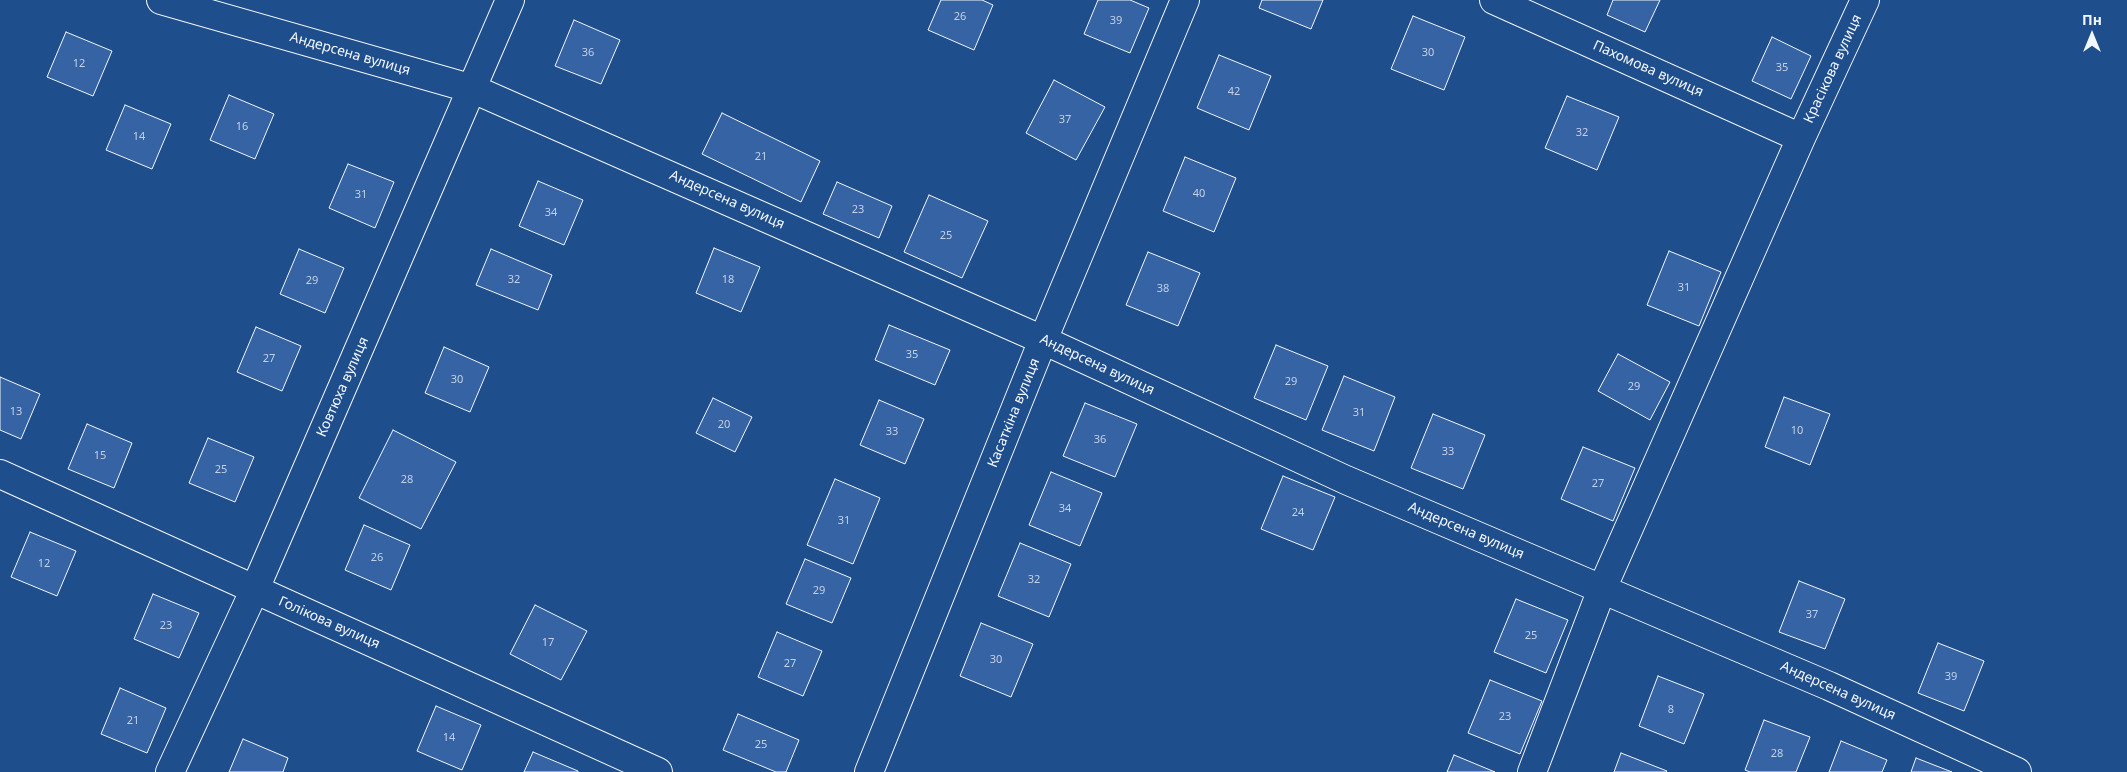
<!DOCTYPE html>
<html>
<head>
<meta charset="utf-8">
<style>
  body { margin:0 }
  #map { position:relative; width:2127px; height:772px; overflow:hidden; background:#1f4e8c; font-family:"Noto Sans",sans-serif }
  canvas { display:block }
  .north { position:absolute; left:2067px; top:10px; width:50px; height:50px; -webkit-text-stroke:4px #1f4e8c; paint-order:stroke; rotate:0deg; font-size:14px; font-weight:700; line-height:20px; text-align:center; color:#f2f6ff }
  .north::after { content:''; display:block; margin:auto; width:18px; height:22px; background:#f2f6ff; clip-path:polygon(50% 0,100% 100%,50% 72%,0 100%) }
</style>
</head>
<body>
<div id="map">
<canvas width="2127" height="772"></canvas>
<div class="north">Пн</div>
</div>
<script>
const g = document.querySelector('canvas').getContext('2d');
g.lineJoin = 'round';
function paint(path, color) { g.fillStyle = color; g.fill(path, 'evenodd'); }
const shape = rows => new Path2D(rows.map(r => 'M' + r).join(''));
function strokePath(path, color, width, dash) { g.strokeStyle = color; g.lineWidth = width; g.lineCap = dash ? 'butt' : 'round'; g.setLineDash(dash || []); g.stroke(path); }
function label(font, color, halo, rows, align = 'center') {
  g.font = font + ' "Noto Sans",sans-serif'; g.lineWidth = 4; g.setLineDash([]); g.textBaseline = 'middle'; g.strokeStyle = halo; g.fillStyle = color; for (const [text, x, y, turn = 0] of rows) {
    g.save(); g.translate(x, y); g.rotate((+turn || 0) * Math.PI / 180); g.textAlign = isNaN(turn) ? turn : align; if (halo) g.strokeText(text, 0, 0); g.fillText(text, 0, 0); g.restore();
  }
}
const building = shape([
  [941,0,982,0,993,5,974,50,928,30,941,0],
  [1098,0,1130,0,1149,8,1130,53,1084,34,1098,0],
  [1262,0,1323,0,1311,29,1259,8,1262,0],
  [1613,0,1660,0,1645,32,1607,15,1613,0],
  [1413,16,1465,37,1444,90,1391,69,1413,16],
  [574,20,620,40,601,84,555,66,574,20],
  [66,32,112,51,93,96,47,77,66,32],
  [1772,37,1811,56,1791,99,1752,81,1772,37],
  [1219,55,1271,76,1249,130,1197,108,1219,55],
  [1054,80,1105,107,1076,160,1026,133,1054,80],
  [229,95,274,114,255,159,210,140,229,95],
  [1567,96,1619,117,1597,170,1545,148,1567,96],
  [125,105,171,124,152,169,106,150,125,105],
  [722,113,820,161,801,202,702,154,722,113],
  [1185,157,1236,178,1214,232,1163,211,1185,157],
  [348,164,394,182,375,228,329,208,348,164],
  [538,181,583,200,564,245,519,226,538,181],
  [837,182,892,206,879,238,823,214,837,182],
  [929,195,988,221,962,278,904,252,929,195],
  [714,248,760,267,741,312,696,293,714,248],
  [299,249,344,268,325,313,280,294,299,249],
  [491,249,552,275,538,310,476,285,491,249],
  [1669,251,1721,272,1699,326,1647,305,1669,251],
  [1148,252,1200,273,1178,326,1126,305,1148,252],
  [889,325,950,350,935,385,875,360,889,325],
  [256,327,301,346,282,391,237,372,256,327],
  [1276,345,1328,366,1306,420,1254,398,1276,345],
  [444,347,489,367,470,412,425,393,444,347],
  [1618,354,1670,382,1650,420,1598,391,1618,354],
  [1344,376,1395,397,1374,451,1322,430,1344,376],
  [0,377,40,394,21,439,0,430,0,377],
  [1784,397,1830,414,1810,465,1765,447,1784,397],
  [713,398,752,417,735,452,696,433,713,398],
  [879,400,924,419,905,464,860,445,879,400],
  [1085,403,1137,424,1115,477,1063,456,1085,403],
  [1433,414,1485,435,1463,489,1411,468,1433,414],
  [87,424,132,443,114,488,68,469,87,424],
  [393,430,456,462,421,529,359,498,393,430],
  [208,438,254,457,235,502,189,483,208,438],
  [1583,447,1635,468,1613,521,1561,499,1583,447],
  [1051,472,1102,493,1080,546,1029,525,1051,472],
  [1283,476,1335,497,1313,550,1261,529,1283,476],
  [835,479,880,498,853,564,807,545,835,479],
  [364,525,410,545,391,590,345,570,364,525],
  [30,532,76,551,57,596,11,577,30,532],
  [1020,543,1071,564,1049,617,998,596,1020,543],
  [805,559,851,578,832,623,786,604,805,559],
  [1799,581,1845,599,1825,649,1779,632,1799,581],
  [153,594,199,613,179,658,134,639,153,594],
  [1516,599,1568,620,1546,673,1494,652,1516,599],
  [535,605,587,631,561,680,510,654,535,605],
  [981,623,1033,644,1011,697,960,676,981,623],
  [777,632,822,651,803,696,758,677,777,632],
  [1938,643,1984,661,1964,711,1918,693,1938,643],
  [1658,676,1704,694,1684,744,1639,726,1658,676],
  [1490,680,1542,701,1520,754,1468,733,1490,680],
  [120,688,166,708,147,753,101,734,120,688],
  [436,706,481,725,462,770,417,751,436,706],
  [738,714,799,740,786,772,776,772,723,750,738,714],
  [1764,720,1810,737,1796,772,1750,772,1745,770,1764,720],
  [243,739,288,758,283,772,229,772,243,739],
  [1841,741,1887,760,1882,772,1829,772,1841,741],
  [533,752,578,771,578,772,524,772,533,752],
  [1621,753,1667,771,1666,772,1614,772,1621,753],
  [1454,755,1495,772,1447,772,1454,755],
  [1916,758,1952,772,1911,772,1916,758]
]);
const minor = shape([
  [161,0,473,89,1043,340,1346,480,1829,686,2017,772],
  [1494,0,1801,138],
  [0,474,658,772],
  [170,772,255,589,510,0],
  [869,772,1043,340,1185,0],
  [1532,772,1602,589,1801,138,1865,0]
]);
const numberNames = [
  ["26",960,17],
  ["39",1116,21],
  ["36",588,53],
  ["30",1428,53],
  ["12",79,64],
  ["35",1782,68],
  ["42",1234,92],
  ["37",1065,120],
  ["16",242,127],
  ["32",1582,133],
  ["14",139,137],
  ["21",761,157],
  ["40",1199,194],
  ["31",361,195],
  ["23",858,210],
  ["34",551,213],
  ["25",946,236],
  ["32",514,280],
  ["18",728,280],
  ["29",312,281],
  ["31",1684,288],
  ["38",1163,289],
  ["35",912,355],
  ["27",269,359],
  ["30",457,380],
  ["29",1291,382],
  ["29",1634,387],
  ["13",16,412],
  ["31",1359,413],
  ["20",724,425],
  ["10",1797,431],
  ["33",892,432],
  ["36",1100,440],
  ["33",1448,452],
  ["15",100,456],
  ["25",221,470],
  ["28",407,480],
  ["27",1598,484],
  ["34",1065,509],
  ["24",1298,513],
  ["31",844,521],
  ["26",377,558],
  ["12",44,564],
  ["32",1034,580],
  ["29",819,591],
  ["37",1812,615],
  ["23",166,626],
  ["25",1531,636],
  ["17",548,643],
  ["30",996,660],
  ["27",790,664],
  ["39",1951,677],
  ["8",1671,710],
  ["23",1505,717],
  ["21",133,721],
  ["14",449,738],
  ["25",761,745],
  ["28",1777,754]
];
const streetNames = [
  ["Андерсена вулиця",350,54,16],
  ["Пахомова вулиця",1648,69,24],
  ["Красікова вулиця",1833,69,-65],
  ["Андерсена вулиця",727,200,24],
  ["Андерсена вулиця",1097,365,25],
  ["Ковтюха вулиця",343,387,-66],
  ["Касаткіна вулиця",1014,413,-68],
  ["Андерсена вулиця",1466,531,23],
  ["Голікова вулиця",329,623,24],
  ["Андерсена вулиця",1838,691,24]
];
paint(building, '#3563a3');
strokePath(building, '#f2f6ff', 1);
strokePath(minor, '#f2f6ff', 30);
strokePath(minor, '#1f4e8c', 28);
label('11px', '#c3d1e8', null, numberNames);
label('14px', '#f2f6ff', '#1f4e8c', streetNames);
</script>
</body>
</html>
